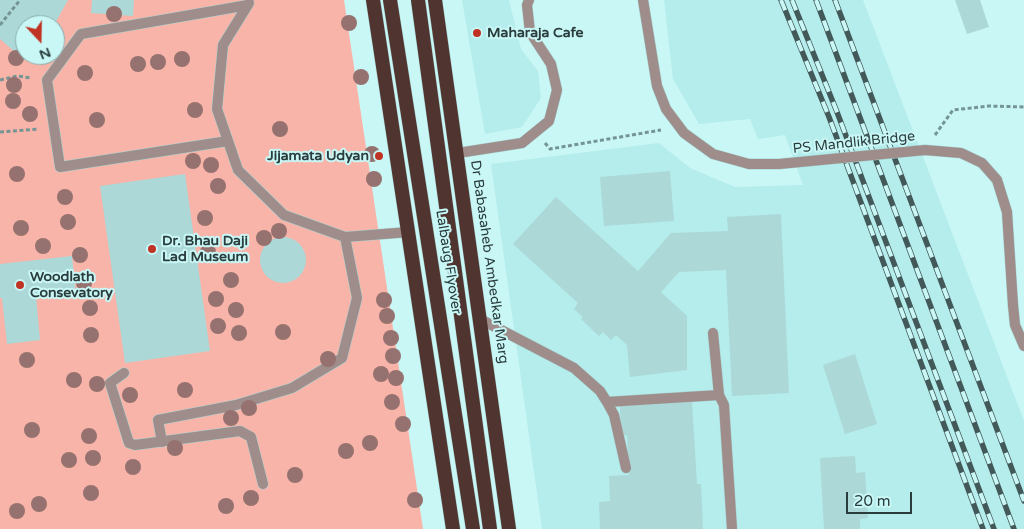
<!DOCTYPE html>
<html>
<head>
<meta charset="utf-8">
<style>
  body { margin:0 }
  #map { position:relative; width:1024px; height:529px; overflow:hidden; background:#c9f7f6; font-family:"Varela Round",sans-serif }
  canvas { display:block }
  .north { position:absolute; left:15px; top:15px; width:50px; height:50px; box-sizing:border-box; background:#c9f7f6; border:1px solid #89acac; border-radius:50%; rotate:159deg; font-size:14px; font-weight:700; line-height:20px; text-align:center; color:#2a3c3c }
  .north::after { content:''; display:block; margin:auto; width:18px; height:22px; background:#c03324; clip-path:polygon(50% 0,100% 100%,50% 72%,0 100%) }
  .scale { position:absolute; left:846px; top:492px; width:66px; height:22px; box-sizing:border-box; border:2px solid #2a3c3c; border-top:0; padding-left:6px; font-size:15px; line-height:18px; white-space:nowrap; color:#2a3c3c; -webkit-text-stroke:4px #c9f7f6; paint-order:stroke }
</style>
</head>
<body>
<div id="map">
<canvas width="1024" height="529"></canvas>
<div class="north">N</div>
<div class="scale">20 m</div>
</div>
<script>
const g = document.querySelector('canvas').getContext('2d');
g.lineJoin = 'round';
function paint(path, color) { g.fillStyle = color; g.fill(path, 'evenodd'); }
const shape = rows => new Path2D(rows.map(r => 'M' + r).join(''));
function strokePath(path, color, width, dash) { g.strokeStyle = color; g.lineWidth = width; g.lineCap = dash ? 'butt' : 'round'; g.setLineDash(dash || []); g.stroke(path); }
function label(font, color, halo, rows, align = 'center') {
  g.font = font + ' "Varela Round",sans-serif'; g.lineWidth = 4; g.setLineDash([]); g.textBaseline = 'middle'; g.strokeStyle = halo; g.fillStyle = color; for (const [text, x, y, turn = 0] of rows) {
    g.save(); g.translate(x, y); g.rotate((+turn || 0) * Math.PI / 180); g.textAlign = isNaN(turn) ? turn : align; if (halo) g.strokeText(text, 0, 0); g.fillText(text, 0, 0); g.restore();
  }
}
const built = shape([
  [462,0,509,0,521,49,538,71,541,98,522,127,485,134],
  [664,0,863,0,1024,421,1024,529,542,529,491,164,659,143,690,168,735,187,803,185,785,135,758,139,750,119,699,124,673,79]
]);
const green = shape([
  [0,0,344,0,423,529,0,529],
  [25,25,55,25,55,55,25,55]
]);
const building = shape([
  [0,0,68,0,54,25,25,25,25,55,28,55,24,60,0,39],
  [92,0,134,0,133,16,91,13],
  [955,0,980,0,989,27,967,34],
  [670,171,674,221,604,226,600,177],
  [185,174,210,351,125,363,100,186],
  [556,197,638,271,671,233,728,231,727,217,781,214,789,393,732,396,726,270,679,272,661,292,687,316,687,370,630,377,627,345,616,335,611,340,603,332,599,336,581,319,583,317,574,309,578,303,513,244],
  '260 260a23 23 0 1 1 46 0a23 23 0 1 1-46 0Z',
  [72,256,76,293,36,297,40,340,7,344,2,298,0,298,0,264],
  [855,354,877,424,845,434,823,365],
  [692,401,697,484,701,484,703,529,600,529,599,502,610,501,609,476,629,475,627,435,621,436,620,406],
  [855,456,856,473,865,472,868,518,860,519,860,529,824,529,820,458]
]);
const path = shape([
  [0,25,20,0],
  [0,80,17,76,31,78],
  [0,132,39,129],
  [935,135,953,110,989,106,1024,107],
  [545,143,550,149,661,130]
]);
const service = shape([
  [249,3,223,45,217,109,238,170,284,215,345,237,409,232],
  [228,141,60,167,47,80,81,34,248,5],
  [480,319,574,368,600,391,607,402,719,395],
  [713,333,719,395,724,405,732,529],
  [124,373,110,383,129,443,135,445,240,431,251,437,263,484],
  [607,402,614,415,626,468],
  [162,442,158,420,236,405,292,388,342,358,357,298,345,237]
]);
const tertiary = shape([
  [643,0,657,86,666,109,684,133,713,154,749,164],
  [458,153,522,143,549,121,557,90,551,64,530,32,527,5,529,0],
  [1013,305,1015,325,1024,346]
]);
const trunk = shape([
  [373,0,453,529],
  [435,0,509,529]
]);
const rail = shape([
  [781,0,829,117,983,529],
  [792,0,837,112,994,529],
  [816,0,1014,529],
  [835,0,1024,501]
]);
const tertiaryBridge = shape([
  [749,164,779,164,925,150,961,153,982,163,997,180,1007,212,1013,305]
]);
const trunkBridge = shape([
  [390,0,473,529],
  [418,0,490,529]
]);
const trees = [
  [114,14],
  [349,23],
  [16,58],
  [182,59],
  [158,62],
  [138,64],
  [85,73],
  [361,77],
  [14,85],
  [13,101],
  [195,110],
  [30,114],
  [97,120],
  [280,129],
  [372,154],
  [193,161],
  [211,165],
  [17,174],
  [374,179],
  [218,186],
  [65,197],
  [205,218],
  [68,222],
  [21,228],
  [279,231],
  [264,238],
  [43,246],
  [208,252],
  [80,255],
  [231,280],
  [84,283],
  [216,299],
  [384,300],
  [90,308],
  [236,310],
  [387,316],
  [218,326],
  [283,332],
  [239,333],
  [91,335],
  [391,338],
  [393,356],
  [328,359],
  [27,360],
  [381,374],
  [396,378],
  [74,380],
  [97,384],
  [185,390],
  [130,395],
  [392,402],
  [249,408],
  [231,418],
  [403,424],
  [32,430],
  [89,436],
  [370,443],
  [175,448],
  [346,451],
  [93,458],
  [69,460],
  [133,467],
  [295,475],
  [91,493],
  [251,498],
  [415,500],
  [39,504],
  [226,506],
  [17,511]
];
const markers = [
  [477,33,5,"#c03324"],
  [379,156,5,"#c03324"],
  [152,249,5,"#c03324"],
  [20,285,5,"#c03324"]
];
const poiNames = [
  ["Maharaja Cafe",487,33],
  ["Jijamata Udyan",369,156,"right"],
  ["Dr. Bhau Daji",162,241],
  ["Lad Museum",162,257],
  ["Woodlath",30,277],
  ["Consevatory",30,293]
];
const streetNames = [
  ["PS Mandlik Bridge",854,143,-6],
  ["Lalbaug Flyover",448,262,81],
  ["Dr Babasaheb Ambedkar Marg",489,262,82]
];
paint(built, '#b5ecec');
paint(green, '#f8b4a8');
paint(building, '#acd8d8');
strokePath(service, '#a9d2d1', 11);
strokePath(tertiary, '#a9d2d1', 11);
strokePath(trunk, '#a9d2d1', 15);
strokePath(path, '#759594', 3, [4, 2.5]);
strokePath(service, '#9e8d8a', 10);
strokePath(tertiary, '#9e8d8a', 10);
strokePath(trunk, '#50342f', 14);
strokePath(rail, '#435959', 5.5);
strokePath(rail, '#c9f7f6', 4, [11]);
strokePath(tertiaryBridge, '#a9d2d1', 11, []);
strokePath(trunkBridge, '#a9d2d1', 15, []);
strokePath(tertiaryBridge, '#9e8d8a', 10);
strokePath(trunkBridge, '#50342f', 14);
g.fillStyle = '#95716f';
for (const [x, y] of trees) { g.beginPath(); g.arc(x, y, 8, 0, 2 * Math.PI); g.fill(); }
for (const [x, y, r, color] of markers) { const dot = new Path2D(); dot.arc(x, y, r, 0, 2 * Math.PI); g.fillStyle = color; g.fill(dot); strokePath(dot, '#c9f7f6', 2); }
label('bold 14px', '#2a3c3c', '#c9f7f6', poiNames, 'left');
label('14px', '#2a3c3c', '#c9f7f6', streetNames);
</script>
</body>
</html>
